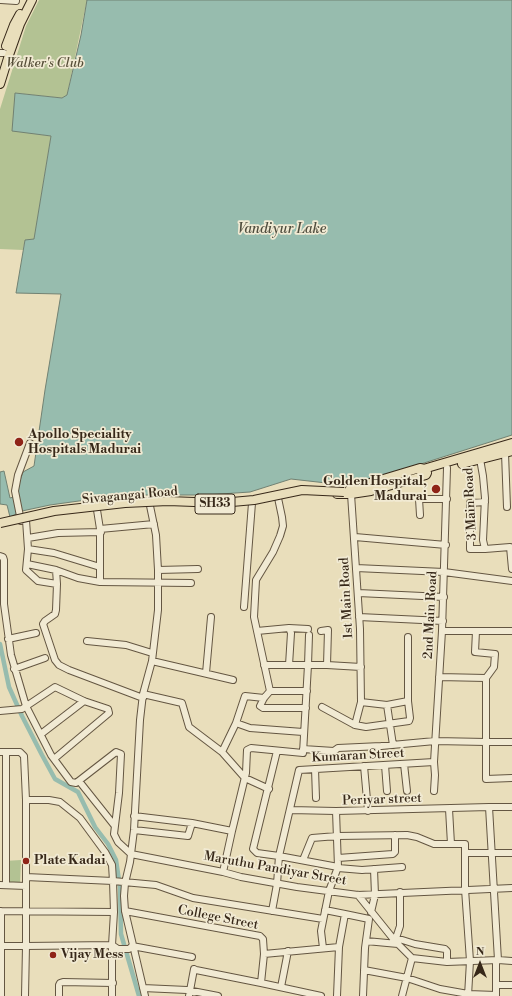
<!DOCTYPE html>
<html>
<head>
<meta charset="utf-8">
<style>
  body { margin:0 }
  #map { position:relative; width:512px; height:996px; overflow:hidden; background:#e9debb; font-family:"Libre Bodoni",serif }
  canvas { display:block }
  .north { position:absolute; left:460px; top:944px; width:40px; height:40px; -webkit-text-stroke:3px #f1ead3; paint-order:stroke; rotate:0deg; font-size:11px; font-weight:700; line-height:16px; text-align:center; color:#372819 }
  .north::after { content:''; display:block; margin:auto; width:14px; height:18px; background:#372819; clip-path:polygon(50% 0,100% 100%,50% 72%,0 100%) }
</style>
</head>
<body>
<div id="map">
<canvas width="512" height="996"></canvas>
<div class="north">N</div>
</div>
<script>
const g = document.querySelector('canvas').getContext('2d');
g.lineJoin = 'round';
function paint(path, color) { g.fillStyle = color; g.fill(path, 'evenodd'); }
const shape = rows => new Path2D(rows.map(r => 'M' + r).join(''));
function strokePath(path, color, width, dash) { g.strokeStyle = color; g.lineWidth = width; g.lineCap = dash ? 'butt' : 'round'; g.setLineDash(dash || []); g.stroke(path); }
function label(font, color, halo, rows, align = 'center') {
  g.font = font + ' "Libre Bodoni",serif'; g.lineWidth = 3.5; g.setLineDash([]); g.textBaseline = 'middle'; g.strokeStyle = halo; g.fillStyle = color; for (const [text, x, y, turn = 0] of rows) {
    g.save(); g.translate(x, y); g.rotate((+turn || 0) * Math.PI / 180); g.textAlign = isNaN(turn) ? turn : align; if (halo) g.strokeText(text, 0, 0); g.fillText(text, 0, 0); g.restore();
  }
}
const green = shape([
  [39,0,87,0,67,95,62,98,15,93,37,134,51,136,34,240,25,240,23,250,0,249,0,109,26,26],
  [21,860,20,884,4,884,4,861]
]);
const water = shape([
  [87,0,512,0,512,435,383,476,344,485,291,479,250,492,206,495,122,495,50,505,22,511,10,517,7,505,0,504,0,472,4,471,10,498,17,496,18,486,23,472,34,466,45,390,61,294,16,293,25,240,34,239,51,136,12,131,15,93,62,98,67,95,81,35,87,0]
]);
const canal = shape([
  [0,644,9,687,22,716,42,755,55,779,78,792,95,827,108,844,116,860,120,887,121,934,139,996]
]);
const minor = shape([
  [1,0,16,1,16,0],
  [0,53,4,53],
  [505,453,507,507],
  [480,459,483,476,485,498,483,540,485,549,510,547,512,569],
  [351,494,360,629,361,702],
  [485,502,470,503,470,549,485,549],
  [420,515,419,499,447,499],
  [26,520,28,549,26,570,38,581,57,584,56,610,55,614,45,621,43,624,55,660,59,665,69,670,143,698],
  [21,521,15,491,18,475,30,443],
  [100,529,154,524],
  [355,537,446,545],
  [28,538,58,533,101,532],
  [28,549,54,553,100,567,100,529,97,510],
  [0,556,3,557,4,560,4,604,11,655,26,706,51,755,71,782,76,783,116,752,121,754,119,793,114,834,118,842,131,854],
  [27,564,56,570],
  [100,567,100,582,191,583],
  [356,568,444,572,512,581],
  [158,570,198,569],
  [57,584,56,570,78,578,100,582],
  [358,593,444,597],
  [244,607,252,503],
  [359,617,443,621],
  [289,628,308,629],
  [257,631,270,691],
  [442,631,512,631],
  [476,631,475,652,495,654,494,667,486,678],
  [309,635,308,665,327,665,328,630,321,631],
  [8,639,36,633],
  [87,641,126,645,152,653],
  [152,661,233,680],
  [264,665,289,665],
  [327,665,361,667],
  [14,669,45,658],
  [206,673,211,617],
  [439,677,486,678,486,779,512,778],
  [143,694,182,703,189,727,222,752,236,723,250,728,303,732],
  [322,707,355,725,366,727,409,721,410,718,408,701],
  [306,708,263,708,260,706,264,698,270,691,307,691],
  [0,711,22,709,55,687,84,701,108,709,109,713,54,759],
  [236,723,245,696,264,698],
  [355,725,361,702,387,705],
  [41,734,84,701],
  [393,745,387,705,408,701,408,637],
  [303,749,334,751,338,748,381,746,435,741,486,742,512,742],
  [277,751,253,849,257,853,279,856,299,770,434,762],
  [0,752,20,752,24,756,26,800,49,800,60,802,80,818,105,852,112,865,113,881,156,885,193,898,323,919],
  [222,752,245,778,269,789],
  [404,764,407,791],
  [385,765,387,791],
  [364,766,368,811],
  [315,769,316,798],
  [79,781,114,825],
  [434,791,435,775,434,762,442,631,447,468],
  [489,807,512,807],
  [449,809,451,844],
  [290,810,336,811],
  [134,816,192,823],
  [134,830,188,836,192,823,232,831,223,872],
  [232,831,246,773,247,750,251,748,303,753,308,665,289,665,291,633,289,628,257,631,254,617,256,580,273,552,280,536,283,526,282,517,278,498],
  [465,853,512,853],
  [131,854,223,872,241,877,297,887,358,895,512,888],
  [338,858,393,854,395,852,395,835],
  [303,860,312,838,337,836,407,835,417,837,434,844,465,844,465,889,470,961,468,996],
  [338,868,362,870,402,867],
  [26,877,26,800],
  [0,885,26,886,26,877,113,881,114,912,112,945,112,996],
  [6,885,6,752],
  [26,886,26,946,112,945,118,949,129,949,132,946,192,957],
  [358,895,395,941,412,958,402,996],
  [325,910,345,914],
  [0,911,114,912],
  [1,911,1,996],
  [125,911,260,936,263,939,264,954,339,947,337,996],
  [272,911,277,884,279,856,338,867,336,811,489,807,498,960,447,962,412,958],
  [371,912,375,895,374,869],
  [396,938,415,944,445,949,447,951,447,962],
  [366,941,398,944],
  [395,941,400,926,400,892],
  [0,946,26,946,25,996],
  [339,947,345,914,369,919,365,948,363,996],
  [323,948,321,931,329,891,338,867],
  [498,960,512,961],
  [364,970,407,978,440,989,468,994,496,995],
  [261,983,264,954],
  [496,985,512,985],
  [281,987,288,951],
  [143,988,187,990,218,996],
  [59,996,59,985,60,983,63,982,113,983],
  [145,996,125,911,124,896,125,883,130,862,134,830,140,720,143,694,152,661,158,610,158,570,156,535,149,501],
  [189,996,194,969,196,970,261,983,321,996],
  [496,996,496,960]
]);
const major = shape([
  [6,46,14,25,20,14],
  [0,84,9,55,20,24,32,0],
  [462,464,512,451],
  [420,470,512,443],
  [350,489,420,468,425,469],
  [337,494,351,494,371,491,426,475,427,473]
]);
const majorBridge = shape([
  [0,523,54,511,125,503,168,501,221,503,254,500,302,490,344,492]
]);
const markers = [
  [19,442,5,"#8f2418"],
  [436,489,5,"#8f2418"],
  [26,861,4,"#8f2418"],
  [53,955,4,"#8f2418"]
];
const shields = [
  [215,504,40]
];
const shieldNames = [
  ["SH33",215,504]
];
const parkNames = [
  ["Walker's Club",45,64]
];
const poiNames = [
  ["Apollo Speciality",28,435],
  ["Hospitals Madurai",28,450],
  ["Golden Hospital,",427,482,"right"],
  ["Madurai",427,497,"right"],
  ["Plate Kadai",34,861],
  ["Vijay Mess",61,955]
];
const streetNames = [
  ["Sivagangai Road",130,496,-5],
  ["3 Main Road",471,504,-93],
  ["1st Main Road",347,598,-93],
  ["2nd Main Road",431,615,-87],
  ["Kumaran Street",358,756,-3],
  ["Periyar street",382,800,-2],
  ["Maruthu Pandiyar Street",275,869,10],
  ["College Street",218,918,11]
];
const waterNames = [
  ["Vandiyur Lake",282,230]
];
paint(green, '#b3c293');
paint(water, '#97bcae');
strokePath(water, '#718172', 1);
strokePath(canal, '#97bcae', 4.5);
strokePath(minor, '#645642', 8);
strokePath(major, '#372819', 10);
strokePath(minor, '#f1ead3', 6);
strokePath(major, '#e9debb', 8);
strokePath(majorBridge, '#372819', 10, []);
strokePath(majorBridge, '#e9debb', 8);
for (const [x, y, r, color] of markers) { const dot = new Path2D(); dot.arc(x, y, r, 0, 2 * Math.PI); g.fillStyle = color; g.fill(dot); strokePath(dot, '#f1ead3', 1.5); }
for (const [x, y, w] of shields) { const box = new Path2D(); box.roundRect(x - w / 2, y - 10, w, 20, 3); g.fillStyle = '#f1ead3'; g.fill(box); strokePath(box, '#372819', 1); }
label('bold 12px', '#372819', null, shieldNames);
label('italic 13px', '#564e38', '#f1ead3', parkNames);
label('bold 13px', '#372819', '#f1ead3', poiNames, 'left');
label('13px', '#372819', '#f1ead3', streetNames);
label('italic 14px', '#4f4d3e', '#f1ead3', waterNames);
</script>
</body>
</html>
